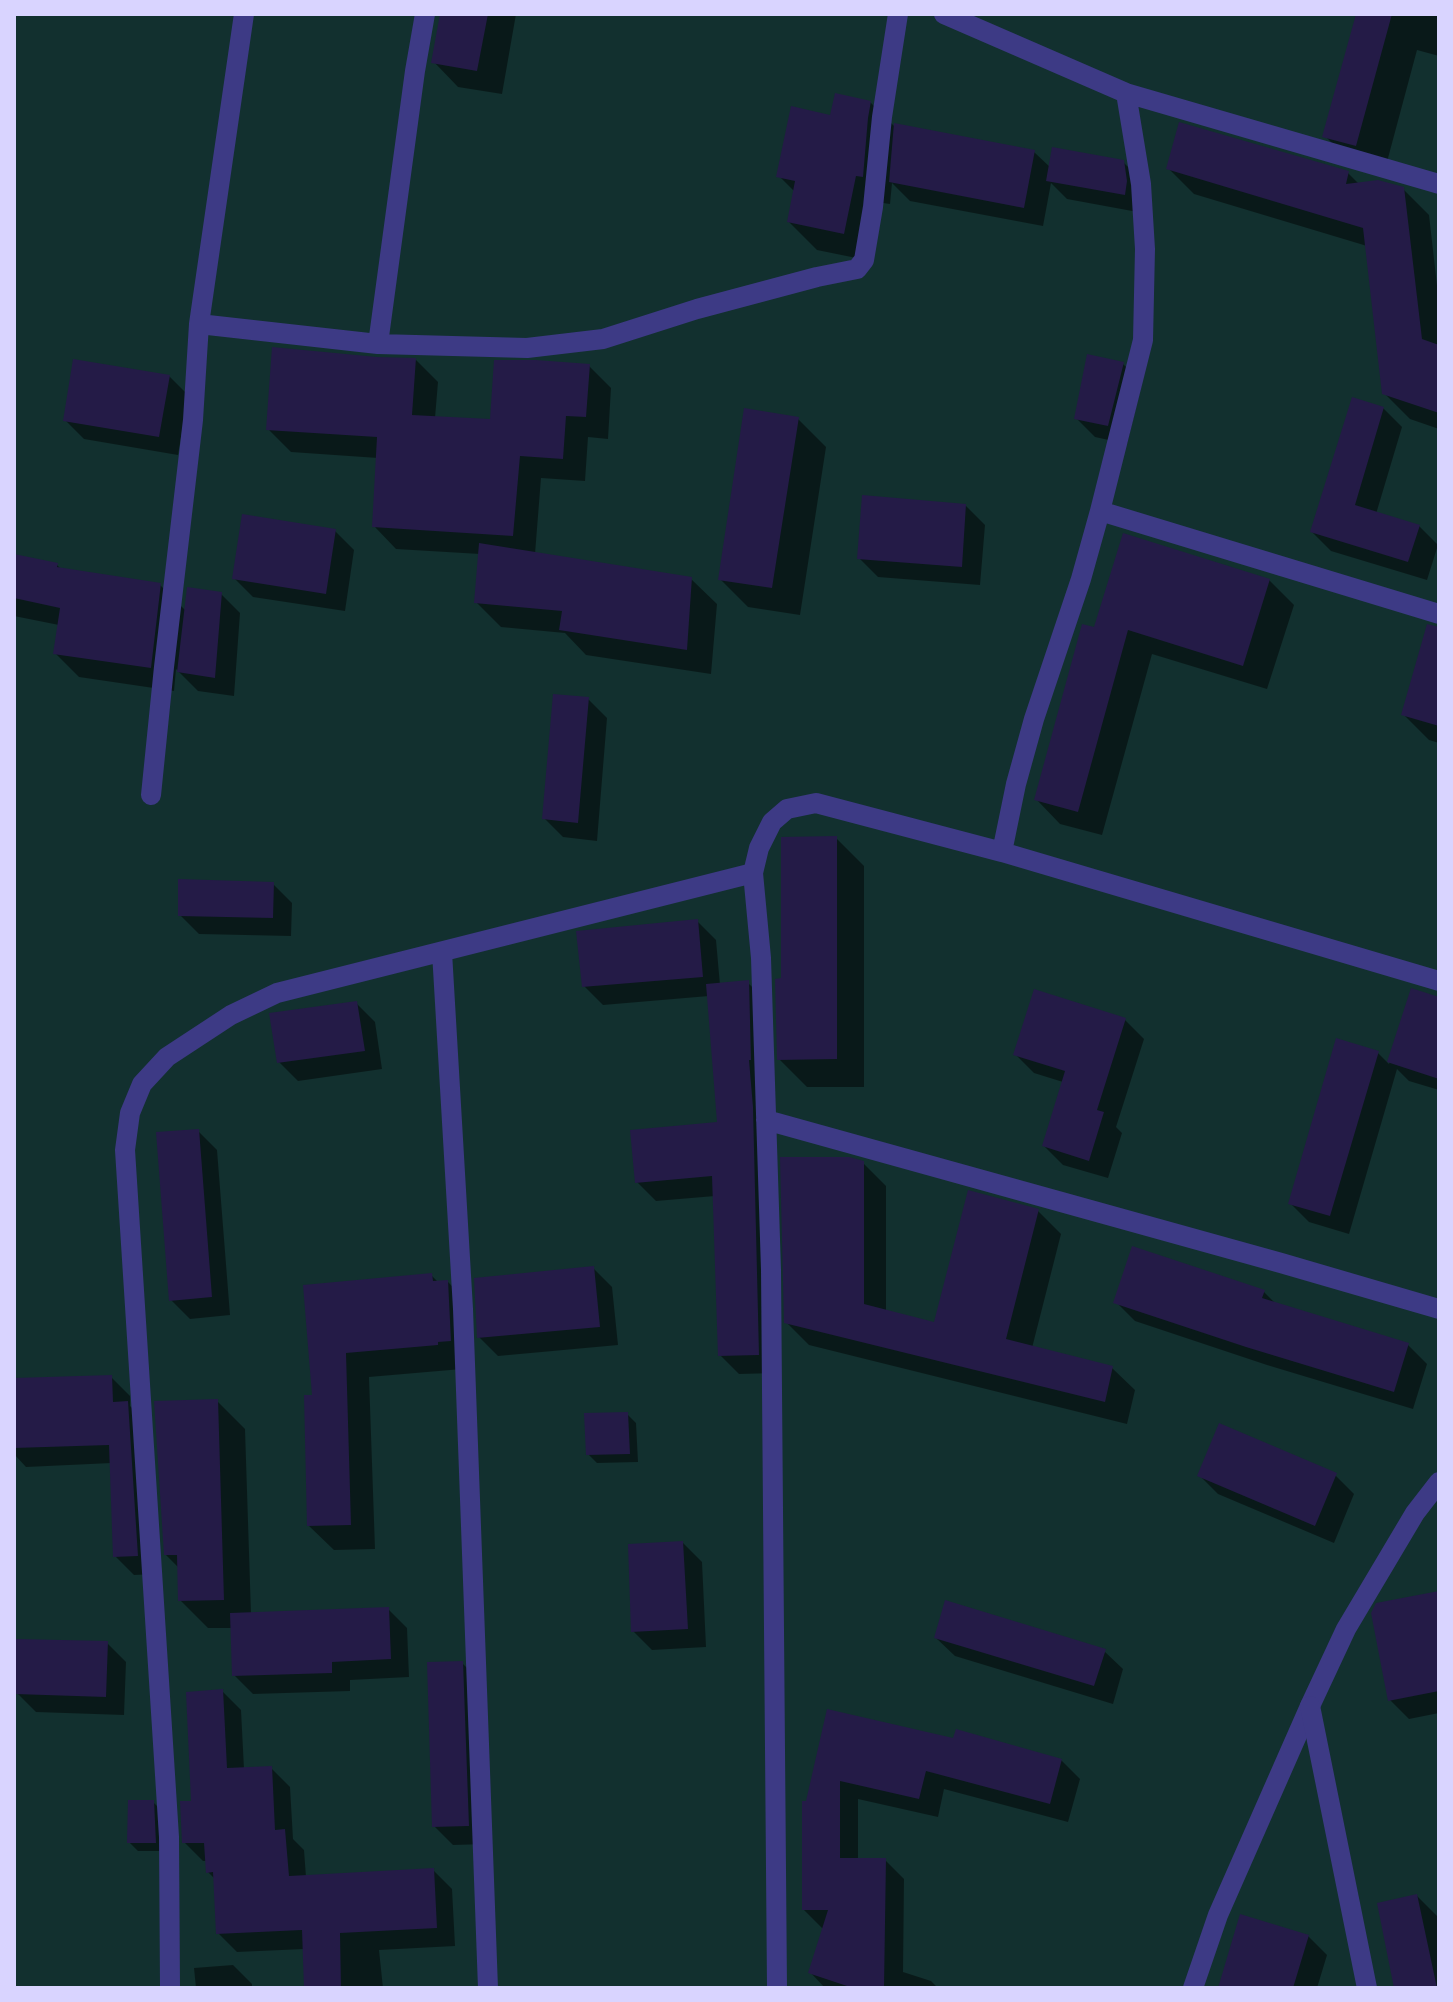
<!DOCTYPE html>
<html>
<head>
<meta charset="utf-8">
<style>
  body { margin:0 }
  #map { position:relative; width:1453px; height:2002px; overflow:hidden; background:#130f26; font-family:"Fira Sans Condensed",sans-serif }
  canvas { display:block }
  .frame { position:absolute; inset:0; border:16px solid #d9d4ff; pointer-events:none }
</style>
</head>
<body>
<div id="map">
<canvas width="1453" height="2002"></canvas>
<div class="frame"></div>
</div>
<script>
const g = document.querySelector('canvas').getContext('2d');
g.lineJoin = 'round';
function paint(path, color) { g.fillStyle = color; g.fill(path, 'evenodd'); }
const shape = rows => new Path2D(rows.map(r => 'M' + r).join(''));
function strokePath(path, color, width, dash) { g.strokeStyle = color; g.lineWidth = width; g.lineCap = dash ? 'butt' : 'round'; g.setLineDash(dash || []); g.stroke(path); }
const green = shape([
  [14,14,1439,14,1439,1988,14,1988]
]);
const shadow = shape([
  [442,14,516,14,502,94,458,87,434,62],
  [1358,14,1439,14,1439,56,1417,50,1384,173,1353,164,1325,136],
  [870,102,896,128,1034,152,1051,168,1123,162,1142,181,1143,213,1067,199,1051,183,1043,226,910,201,892,183,890,204,883,203,871,261,817,250,789,222,795,192,779,176,831,117],
  [1168,168,1348,173,1359,184,1403,189,1429,215,1439,303,1439,429,1410,419,1384,393,1367,246,1194,194],
  [416,360,438,382,435,418,492,421,589,366,611,388,608,439,588,437,585,481,541,478,535,554,691,579,717,604,711,674,586,655,565,633,501,627,476,602,480,554,396,549,374,526,378,458,291,452,268,429],
  [1123,364,1142,383,1127,444,1095,437,1076,418],
  [169,376,188,395,178,455,84,439,65,420],
  [1383,408,1402,427,1376,514,1419,526,1438,545,1427,580,1331,551,1312,532],
  [798,419,826,447,800,615,748,607,720,579],
  [966,506,985,525,980,585,878,577,859,558],
  [335,531,354,550,345,611,253,597,234,578],
  [14,556,57,565,62,570,160,585,186,611,221,594,240,613,234,696,198,691,176,669,174,691,79,677,55,653,59,625,14,616],
  [1269,580,1294,605,1267,689,1152,654,1102,835,1060,824,1036,799,1095,629],
  [1439,629,1439,743,1429,740,1403,714],
  [588,699,607,718,597,841,563,837,544,818],
  [836,838,864,866,864,1087,807,1087,779,1059,783,980],
  [273,884,292,903,291,936,199,934,180,915],
  [697,921,716,940,720,985,748,983,767,1001,777,1373,739,1374,720,1355,715,1196,656,1201,637,1182,720,1124,709,996,603,1005,584,986],
  [1412,990,1439,999,1439,1090,1409,1081,1397,1069,1349,1234,1309,1222,1290,1203,1377,1052,1389,1064],
  [356,1003,375,1022,382,1069,298,1081,279,1062],
  [1125,1020,1144,1039,1116,1127,1122,1133,1108,1178,1063,1165,1044,1146,1063,1082,1034,1073,1015,1054],
  [198,1131,217,1150,230,1315,190,1319,171,1300],
  [863,1163,886,1186,886,1312,936,1324,1038,1211,1061,1234,1032,1348,1112,1368,1135,1390,1127,1424,809,1345,786,1322],
  [593,1268,612,1287,618,1345,498,1356,479,1337],
  [431,1275,439,1283,448,1282,472,1307,462,1369,369,1377,375,1549,334,1550,309,1526,314,1397,305,1286],
  [1264,1292,1276,1304,1408,1345,1427,1364,1413,1409,1267,1365,1135,1321,1116,1302],
  [111,1377,130,1396,130,1406,146,1422,156,1574,134,1575,115,1556,112,1463,26,1467,14,1454,14,1380],
  [217,1401,245,1429,251,1614,388,1609,407,1628,409,1677,350,1680,350,1691,253,1694,234,1675,233,1628,208,1628,180,1600,179,1568,166,1555],
  [627,1414,636,1423,638,1462,597,1463,588,1454],
  [1199,1475,1335,1475,1354,1494,1334,1543,1218,1494],
  [683,1543,702,1562,706,1647,652,1650,633,1631],
  [1439,1593,1439,1713,1409,1719,1390,1700],
  [936,1638,1104,1651,1123,1669,1113,1704,955,1656],
  [107,1643,126,1662,124,1715,36,1712,17,1693],
  [462,1663,481,1682,487,1844,453,1845,434,1826],
  [222,1691,241,1710,244,1769,271,1768,290,1787,293,1839,304,1850,306,1877,433,1870,452,1889,455,1946,379,1950,383,1988,306,1988,304,1949,237,1952,218,1933,215,1879,208,1872,207,1861,203,1861,184,1842],
  [829,1711,955,1740,1061,1760,1080,1779,1068,1822,944,1789,938,1817,858,1799,858,1860,885,1860,904,1879,903,1972,931,1981,938,1988,825,1988,810,1972,824,1930,804,1910,808,1803],
  [153,1802,162,1811,164,1851,138,1851,129,1842],
  [1417,1896,1439,1918,1439,1988,1396,1988],
  [1308,1936,1327,1955,1317,1988,1220,1988],
  [233,1965,252,1984,252,1988,196,1988,194,1968]
]);
const building = shape([
  [440,14,488,14,477,71,431,63],
  [1356,14,1392,14,1356,146,1322,137],
  [835,93,871,101,868,118,863,177,856,176,844,234,787,222,795,181,776,177,791,106,830,115],
  [1179,122,1349,171,1346,184,1378,180,1404,187,1422,339,1439,345,1439,413,1382,394,1363,228,1166,169],
  [894,123,1035,150,1024,208,889,182],
  [1052,147,1124,160,1127,181,1125,195,1046,181],
  [272,347,377,357,416,358,412,415,490,419,494,360,536,360,590,364,586,417,566,416,563,459,520,456,513,536,372,527,377,437,266,430],
  [1087,354,1124,362,1108,426,1074,419],
  [73,359,170,375,159,437,63,421],
  [1352,397,1384,407,1355,505,1420,525,1408,562,1310,532],
  [744,408,799,417,772,588,718,580],
  [862,495,966,504,962,567,857,559],
  [242,514,336,529,326,594,232,579],
  [1123,533,1270,579,1243,666,1128,630,1078,812,1034,800,1082,624,1094,627],
  [479,543,692,577,687,650,559,630,562,611,474,603],
  [14,554,58,563,57,567,161,583,151,668,53,654,60,608,14,598],
  [187,587,222,592,215,678,177,672],
  [1427,624,1439,627,1439,726,1401,715],
  [553,694,589,697,578,823,542,819],
  [837,836,837,1059,777,1060,775,979,781,978,781,837],
  [178,879,274,882,273,918,178,916],
  [698,919,703,977,582,987,576,931],
  [749,980,751,1060,749,1060,753,1107,759,1355,718,1356,712,1176,635,1183,630,1130,717,1122,706,984],
  [1411,988,1439,997,1439,1079,1387,1062],
  [1034,989,1126,1018,1097,1110,1104,1112,1089,1161,1042,1146,1065,1071,1013,1055],
  [357,1001,365,1051,277,1063,269,1013],
  [1336,1038,1379,1051,1330,1216,1288,1204],
  [199,1129,212,1297,169,1301,156,1132],
  [780,1157,849,1157,864,1161,864,1304,934,1322,968,1190,1039,1209,1006,1339,1113,1366,1105,1402,784,1323],
  [1132,1246,1265,1290,1262,1298,1409,1343,1394,1392,1246,1347,1113,1303],
  [594,1266,600,1327,477,1338,474,1278],
  [432,1273,433,1281,448,1280,451,1341,438,1342,438,1345,346,1353,351,1525,307,1526,304,1395,312,1395,303,1285],
  [112,1375,113,1402,128,1401,138,1556,113,1557,109,1445,14,1448,14,1378],
  [218,1399,224,1600,178,1601,177,1555,164,1555,154,1401],
  [628,1412,630,1454,586,1455,584,1413],
  [1219,1423,1337,1473,1315,1526,1197,1476],
  [683,1541,688,1629,631,1632,628,1544],
  [1439,1591,1439,1691,1388,1701,1371,1613,1376,1603],
  [945,1600,1106,1649,1094,1686,934,1638],
  [389,1607,391,1659,332,1662,332,1673,232,1676,230,1613],
  [16,1639,108,1641,106,1697,15,1694],
  [463,1661,469,1826,432,1827,427,1662],
  [223,1689,227,1768,272,1766,275,1830,285,1829,289,1876,434,1868,437,1928,340,1933,341,1988,304,1988,302,1930,216,1934,213,1872,206,1873,204,1843,182,1843,180,1801,191,1801,186,1692],
  [827,1709,953,1738,956,1729,1062,1759,1050,1804,926,1771,919,1799,840,1781,840,1858,886,1858,884,1988,853,1988,808,1973,828,1910,802,1910,802,1801,806,1801],
  [128,1800,154,1800,156,1843,127,1843],
  [1417,1894,1437,1988,1394,1988,1377,1903],
  [1240,1914,1309,1935,1293,1988,1218,1988]
]);
const service = shape([
  [425,14,415,71,378,344,527,348,603,339,697,309,817,277,857,269,864,260,873,207,882,117,898,14],
  [944,14,1126,93,1439,184],
  [1126,93,1141,184,1145,249,1143,340,1100,511,1439,614],
  [199,324,378,344],
  [151,795,164,667,193,420,199,324,244,14],
  [1002,852,1439,981],
  [442,952,463,1309,488,1988],
  [766,1120,1281,1263,1439,1309],
  [170,1988,169,1837,125,1150,130,1113,142,1084,167,1057,231,1015,277,993,753,873],
  [777,1988,771,1270,761,958,753,873,759,848,772,822,787,809,816,803,1002,852,1016,784,1034,719,1081,579,1100,511],
  [1193,1988,1218,1915,1310,1706,1346,1629,1415,1513,1439,1482]
]);
const minor = shape([
  [1310,1706,1367,1988]
]);
paint(green, '#12302f');
paint(shadow, '#0007');
paint(building, '#241b47');
strokePath(service, '#3d3a85', 20);
strokePath(minor, '#3d3a85', 20);
</script>
</body>
</html>
